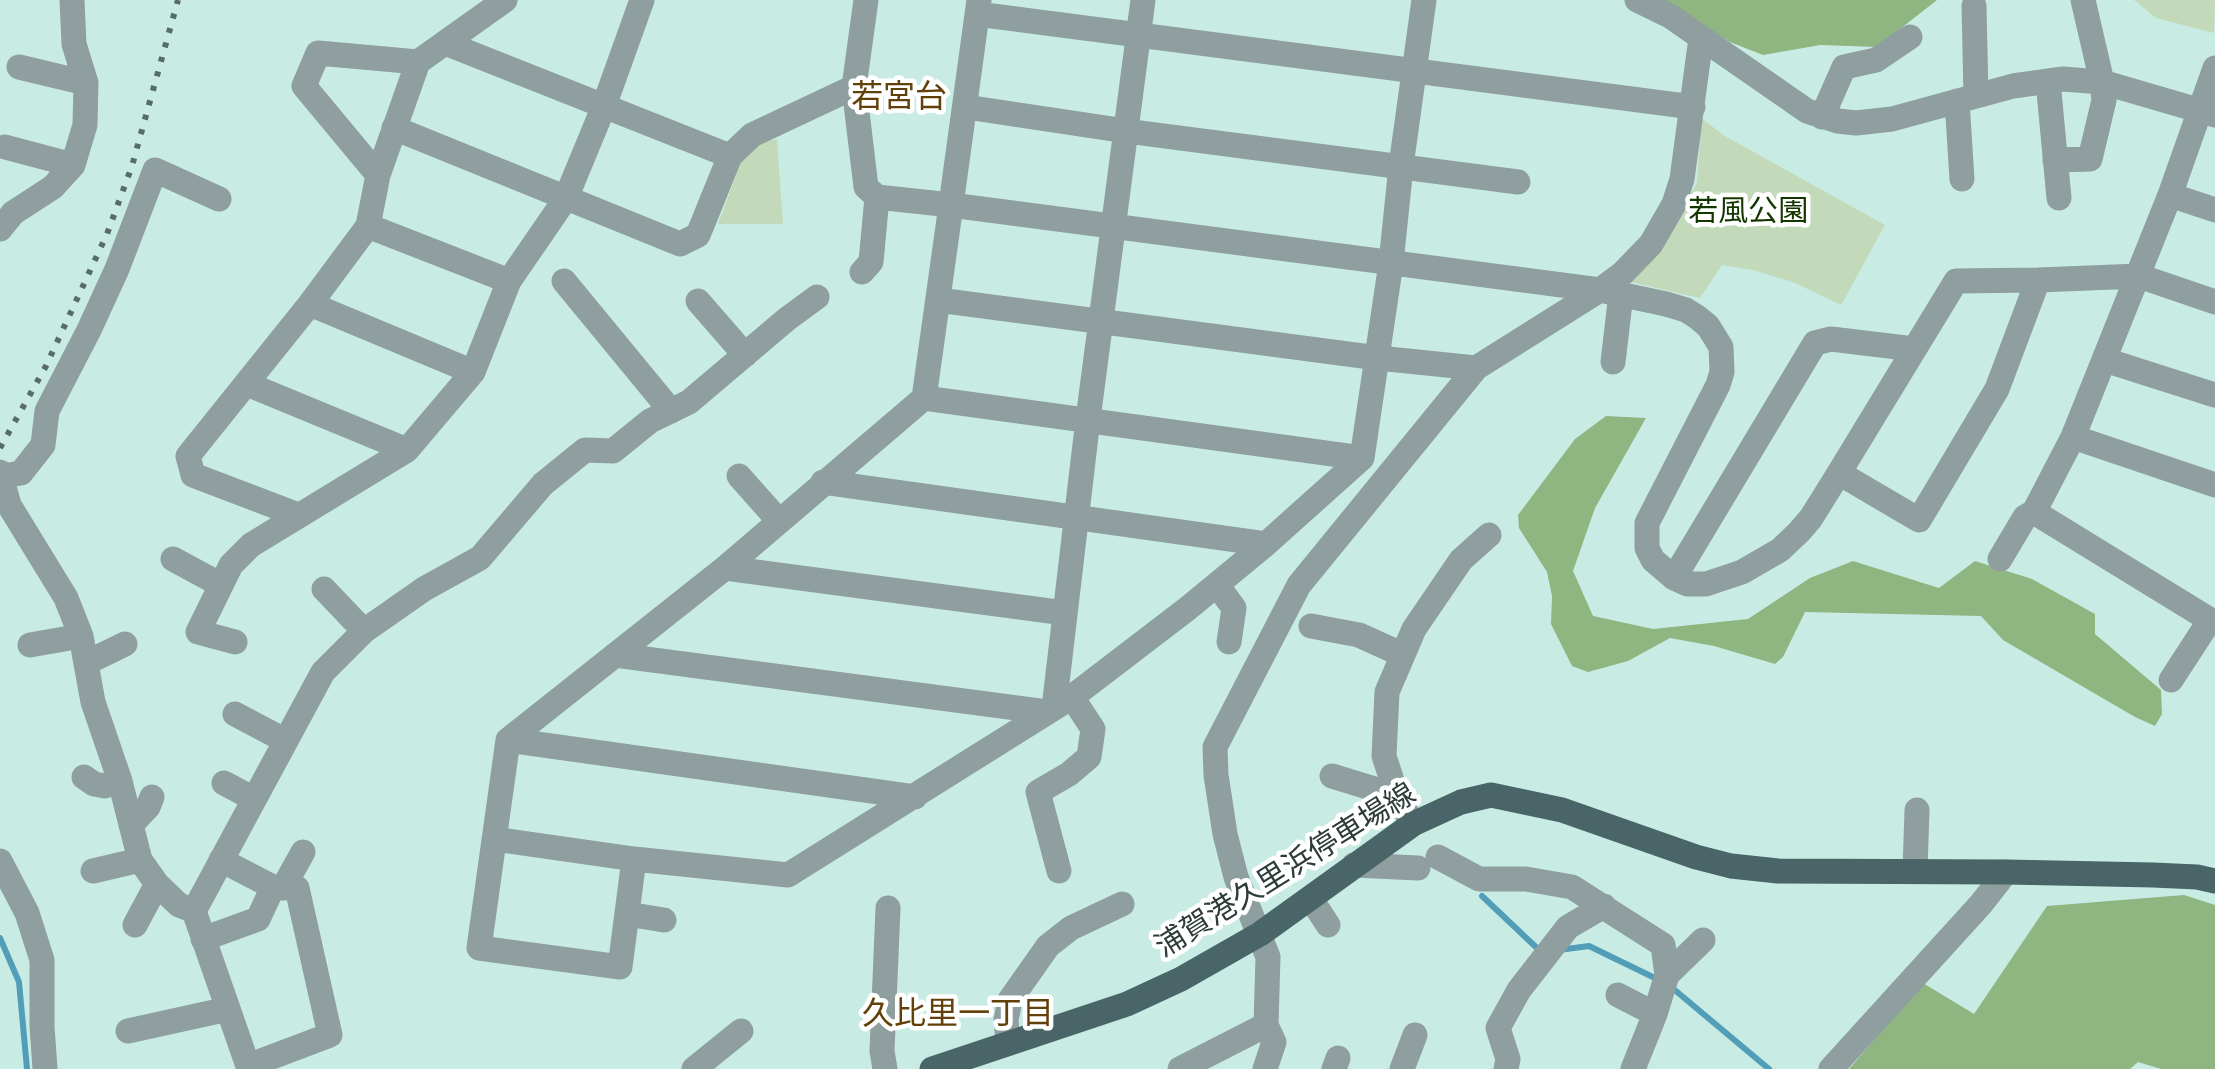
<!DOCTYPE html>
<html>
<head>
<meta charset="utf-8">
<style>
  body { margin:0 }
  canvas { display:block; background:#c8ece4 }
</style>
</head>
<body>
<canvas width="2215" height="1069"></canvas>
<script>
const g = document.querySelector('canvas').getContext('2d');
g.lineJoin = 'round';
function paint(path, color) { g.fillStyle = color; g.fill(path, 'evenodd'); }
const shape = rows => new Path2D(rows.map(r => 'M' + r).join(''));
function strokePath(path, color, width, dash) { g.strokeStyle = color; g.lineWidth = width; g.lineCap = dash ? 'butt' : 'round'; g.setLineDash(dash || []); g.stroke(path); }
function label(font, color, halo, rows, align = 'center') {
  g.font = font + ' "Noto Sans","Noto Sans JP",sans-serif'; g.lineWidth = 9; g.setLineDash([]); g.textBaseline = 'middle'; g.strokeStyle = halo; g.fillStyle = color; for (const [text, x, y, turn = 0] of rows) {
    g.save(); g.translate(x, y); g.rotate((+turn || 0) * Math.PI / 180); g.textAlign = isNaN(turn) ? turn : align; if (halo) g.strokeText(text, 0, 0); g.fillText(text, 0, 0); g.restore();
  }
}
const green = shape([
  [2134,0,2215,0,2214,33,2156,18],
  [1701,118,1725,136,1885,225,1841,305,1795,283,1753,270,1722,265,1700,298,1626,281,1676,226,1697,182],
  [777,139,783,224,718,224,741,162,758,143]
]);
const forest = shape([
  [1661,0,1937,0,1877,47,1820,45,1763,55,1730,42],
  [1606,416,1646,418,1595,508,1573,571,1593,616,1653,629,1748,619,1810,578,1853,561,1939,588,1975,561,2032,579,2095,614,2095,634,2161,690,2162,714,2155,726,2135,717,2003,640,1981,616,1805,612,1783,657,1775,664,1714,646,1670,638,1628,661,1588,672,1572,666,1551,624,1552,596,1547,572,1519,528,1518,515,1575,439],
  [2184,895,2215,905,2215,1069,2161,1069,2138,1062,2130,1069,1849,1069,1923,983,1974,1014,2047,906]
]);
const stream = shape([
  [1482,896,1539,950],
  [0,938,19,982,27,1069],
  [1559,950,1589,946,1659,980],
  [1670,986,1769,1069]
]);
const minor = shape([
  [979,0,951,205,1600,290,1666,304,1686,310,1697,317,1708,326,1721,347,1722,372,1718,385,1647,523,1647,548,1653,560,1674,578,1687,584,1706,584,1742,572,1780,550,1799,532,1811,518,1839,473,1956,281,2038,280,2139,276,2215,302],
  [1637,0,1670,16,1807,111,1838,121,1856,123,1892,119,2013,86,2063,79,2102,82,2215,115],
  [1974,6,1976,96],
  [977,14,1693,107],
  [445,43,730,156],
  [19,67,86,83],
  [2215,68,2170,195,2073,437,2034,512,2215,623],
  [2048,81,2059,198],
  [1957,101,1962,179],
  [966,107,1126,131,1518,182],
  [1822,117,1844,67,1876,60,1910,37],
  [394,128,680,244,698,235,730,156,752,135,854,87],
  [5,147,73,165],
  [2055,160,2090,159,2104,100,2102,82,2083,0],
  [378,175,304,86,318,53,418,62],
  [2170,195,2215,210],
  [368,226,509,281],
  [0,229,13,213,53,187,73,165,85,125,86,83,74,44,72,0],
  [862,272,871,262,877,197],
  [564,281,671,411],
  [938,300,1378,358,1476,368],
  [698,301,745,355],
  [310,304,473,372],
  [2105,360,2215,395],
  [1613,362,1621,294],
  [247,384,407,450],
  [924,398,1362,458],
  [2073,437,2215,485],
  [0,472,9,505,66,598,81,636,93,702,120,781,140,860,157,884,179,905,194,911],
  [1839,473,1919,520,1997,389,2038,280],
  [3,476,21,473,43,445,47,411,89,330,117,269,155,170,219,199],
  [739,476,779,521],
  [823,482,1266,544],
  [298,515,193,475,188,456,310,304,368,226,378,175,418,62,505,0],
  [173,559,221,585],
  [2000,559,2025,517,2034,512],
  [725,568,1065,613],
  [1674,578,1815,343,1831,339,1914,349],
  [1217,585,1234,608,1229,642],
  [324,589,364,631],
  [1311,626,1359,635,1401,654],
  [235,642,198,632,231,565,251,545,407,450,473,372,509,281,566,198,604,106,642,0],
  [30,645,81,636],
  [615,655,1047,712],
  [86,663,125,644],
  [2171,680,2210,620],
  [1054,708,1088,419,1143,0],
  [235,714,286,741],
  [508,740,915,797],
  [1332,776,1397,796],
  [84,777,94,784,105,786,120,781],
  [224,783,254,799],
  [1413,824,1397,796,1384,756,1387,692,1414,629,1461,560,1489,535],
  [131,825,148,807,152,797],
  [494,839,634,859,788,875,1072,697,1187,609,1266,544,1362,458,1391,263,1401,166,1424,0],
  [1438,857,1479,879,1526,879,1572,887,1663,945,1667,975,1655,1014,1633,1069],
  [634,859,620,967,479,948,508,740,725,568,924,398,951,205,877,197,866,187,854,87,866,0],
  [221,860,273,887,297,888,330,1035,248,1066],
  [0,861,27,913,42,960,42,1026,45,1069],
  [1354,865,1418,868],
  [93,871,140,860],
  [1059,871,1038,792,1069,774,1089,757,1093,729,1072,697],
  [1915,871,1917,810],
  [283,888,303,852],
  [1311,899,1328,925],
  [627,914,664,920],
  [135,925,157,884],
  [203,939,258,919,273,887],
  [1667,975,1703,940],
  [1618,995,1655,1014],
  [128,1031,228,1009],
  [1008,1042,1006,1020,1010,1000,1048,946,1071,928,1122,904],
  [249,1069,194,911,323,672,364,631,424,589,480,558,543,484,585,450,613,451,650,421,689,402,787,319,817,297],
  [694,1069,741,1031],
  [885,1069,882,1051,888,908],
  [1180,1069,1266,1025],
  [1265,1069,1274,1042,1266,1025,1268,957,1236,877,1225,834,1216,775,1215,747,1299,585,1476,368,1600,290,1623,273,1651,244,1674,204,1682,179,1701,38],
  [1334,1069,1338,1058],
  [1402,1069,1415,1035],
  [1506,1069,1508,1059,1498,1028,1519,990,1568,927,1604,906],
  [1831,1069,1981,904,2006,872]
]);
const major = shape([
  [932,1069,1127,1004,1181,979,1260,934,1413,824,1461,802,1491,795,1562,810,1696,857,1731,866,1778,871,2006,872,2153,875,2197,877,2215,881]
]);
const rail = shape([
  [0,448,46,366,107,234,132,166,178,0]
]);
const parkNames = [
  ["若風公園",1748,212]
];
const streetNames = [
  ["浦賀港久里浜停車場線",1286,871,-32]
];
const neighbourhoodNames = [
  ["若宮台",899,98],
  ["久比里一丁目",958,1015]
];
paint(green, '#c2dab9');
paint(forest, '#8fb580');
strokePath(stream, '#529eb8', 6);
strokePath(minor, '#8f9e9f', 25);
strokePath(major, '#496567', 25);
strokePath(rail, '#576b67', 6, [5, 10]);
label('30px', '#143700', '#fff', parkNames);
label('30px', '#2e3c39', '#fff', streetNames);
label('32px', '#62400a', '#fff', neighbourhoodNames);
</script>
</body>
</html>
